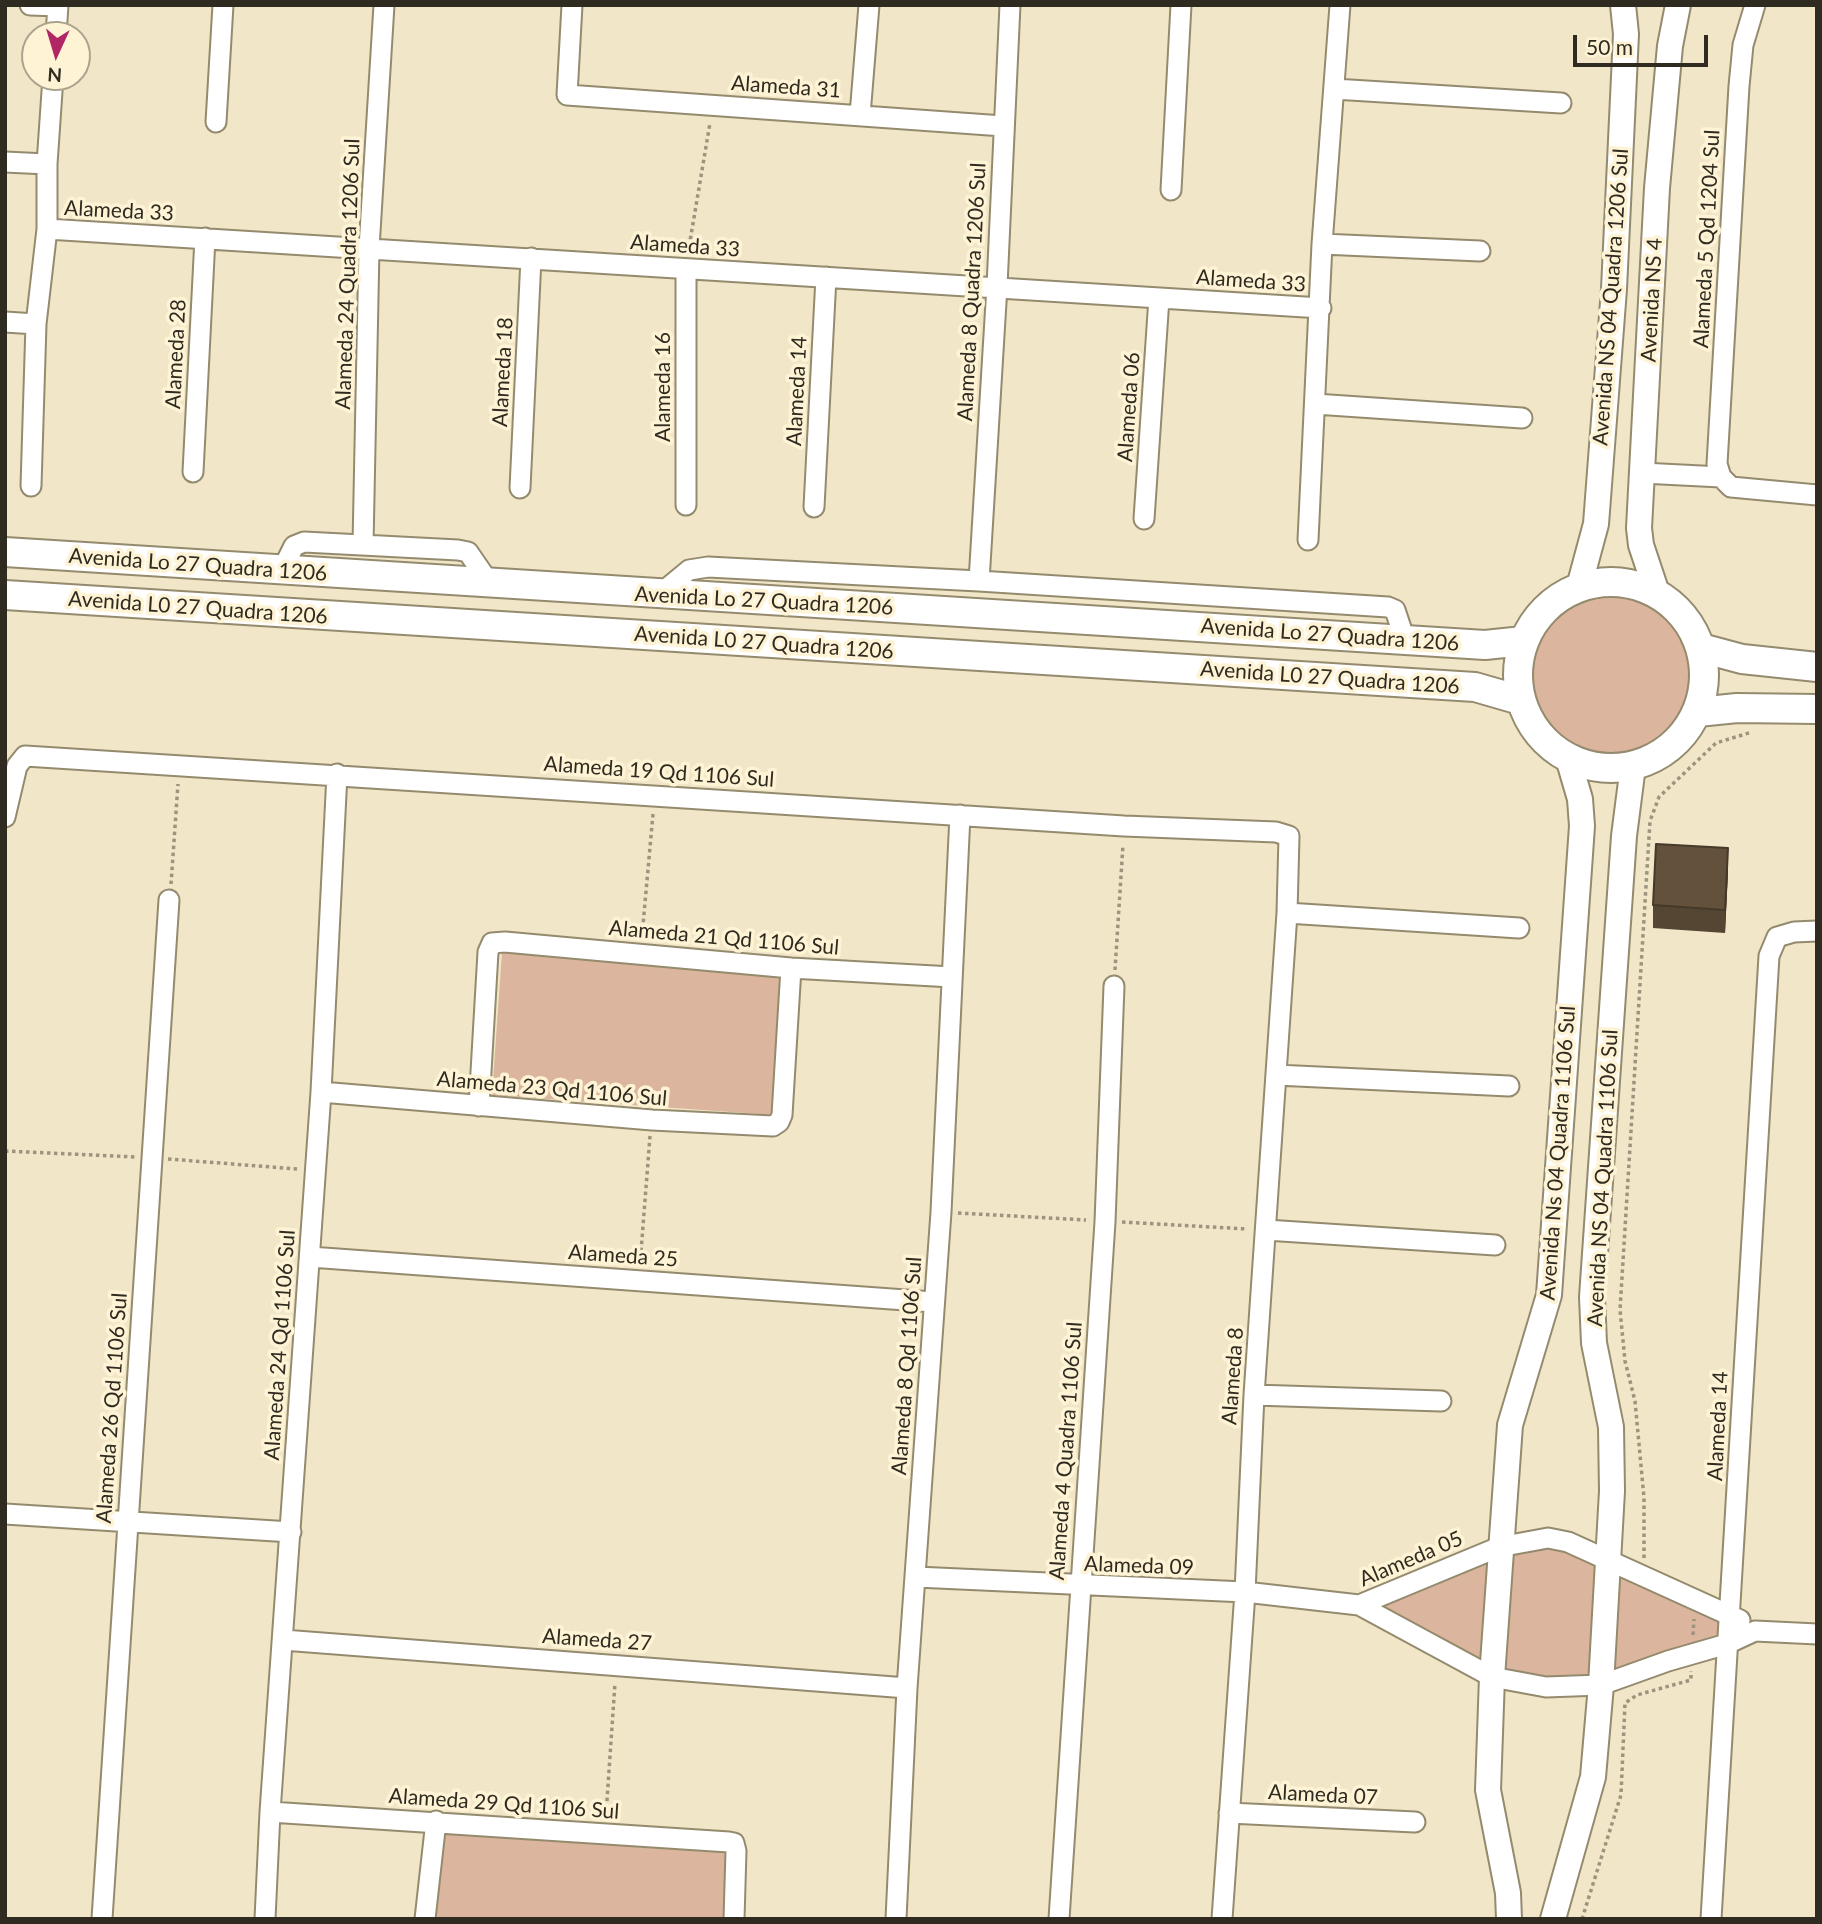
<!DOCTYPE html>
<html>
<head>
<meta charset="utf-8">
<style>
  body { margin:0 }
  #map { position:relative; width:1822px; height:1924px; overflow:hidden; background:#f1e6c8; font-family:Lato,sans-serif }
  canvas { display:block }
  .frame { position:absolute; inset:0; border:7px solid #2f2b20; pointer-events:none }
  .north { position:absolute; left:21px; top:21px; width:70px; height:70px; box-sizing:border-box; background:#fef3d5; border:2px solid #aba38d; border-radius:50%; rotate:184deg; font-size:19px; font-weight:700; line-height:28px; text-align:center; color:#2f2b20 }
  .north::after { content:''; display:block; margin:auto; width:24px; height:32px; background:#b12766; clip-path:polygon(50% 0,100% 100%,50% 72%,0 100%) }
  .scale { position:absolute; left:1573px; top:35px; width:135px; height:32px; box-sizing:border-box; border:4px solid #2f2b20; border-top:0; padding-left:9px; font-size:21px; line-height:24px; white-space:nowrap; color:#2f2b20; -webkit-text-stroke:5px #fef3d5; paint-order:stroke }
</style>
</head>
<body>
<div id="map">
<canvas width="1822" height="1924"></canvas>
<div class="frame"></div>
<div class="north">N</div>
<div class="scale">50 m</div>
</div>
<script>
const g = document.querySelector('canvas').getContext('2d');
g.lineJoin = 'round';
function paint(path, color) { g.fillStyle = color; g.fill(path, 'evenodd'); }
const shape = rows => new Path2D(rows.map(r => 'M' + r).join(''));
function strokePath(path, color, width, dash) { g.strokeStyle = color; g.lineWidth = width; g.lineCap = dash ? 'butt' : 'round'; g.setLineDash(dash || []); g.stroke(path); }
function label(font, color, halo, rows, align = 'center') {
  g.font = font + ' Lato,sans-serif'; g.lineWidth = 7; g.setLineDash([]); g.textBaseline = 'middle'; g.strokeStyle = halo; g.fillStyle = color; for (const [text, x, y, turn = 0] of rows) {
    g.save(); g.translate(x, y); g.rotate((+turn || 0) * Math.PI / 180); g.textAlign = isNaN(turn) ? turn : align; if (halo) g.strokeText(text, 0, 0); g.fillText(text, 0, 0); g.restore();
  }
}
const green = shape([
  [1619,581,1657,593,1701,648,1698,712,1633,766,1568,758,1527,717,1523,641,1579,587],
  [502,952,784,973,773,1115,492,1095],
  [1548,1538,1755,1631,1574,1687,1522,1683,1359,1605],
  [442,1827,728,1848,723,1919,436,1919]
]);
const path = shape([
  [688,253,710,123],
  [171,884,178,784],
  [642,936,653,814],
  [1115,970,1123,845],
  [5,1151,136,1157],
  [168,1159,297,1169],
  [958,1213,1086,1220],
  [1122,1222,1247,1229],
  [640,1265,650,1136],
  [1644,1558,1644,1498,1635,1401,1625,1361,1620,1310,1650,821,1659,797,1716,743,1752,732],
  [1693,1635,1694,1619],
  [606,1815,615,1683],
  [1582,1919,1621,1795,1625,1703,1637,1695,1691,1680,1691,1671]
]);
const minor = shape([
  [30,5,58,6],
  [572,5,567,95,1003,126],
  [1755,5,1743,45,1739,86,1717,464,1721,477,1731,487,1817,495],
  [56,35,58,5],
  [1334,89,1561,103],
  [860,115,869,5],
  [216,122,223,5],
  [5,162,47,164],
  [1171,190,1181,5],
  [47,229,1321,308],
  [1322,244,1480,251],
  [686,269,686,505],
  [5,322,36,324],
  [1315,404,1522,418],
  [193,472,205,238],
  [1642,473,1721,477],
  [31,486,36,324,47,229,47,164,53,77],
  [520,488,531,258],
  [814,507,826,277],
  [1144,519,1159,298],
  [1308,540,1322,244,1340,5],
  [363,545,369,248,384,5],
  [282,570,294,546,304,542,458,550,468,552,490,584],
  [979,581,997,286,1010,5],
  [660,594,689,570,708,567,979,581,1388,607,1395,610,1405,640],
  [5,817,17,766,25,756,1124,826,1276,832,1289,836,1287,913,1254,1395,1245,1592,1222,1919],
  [1287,913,1519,928],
  [1276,1075,1509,1086],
  [321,1092,652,1120,773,1126,779,1122,782,1115,791,968],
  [479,1106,488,952,492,943,505,942,791,968,952,977],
  [1266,1230,1495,1245],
  [310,1257,933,1302],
  [1254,1395,1441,1401],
  [5,1514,291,1532],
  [916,1577,1245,1592,1359,1605,1492,1677,1546,1687,1601,1685,1668,1661,1727,1644,1755,1631,1817,1634],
  [1359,1605,1499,1547,1548,1538,1568,1542,1740,1620],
  [283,1640,907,1688],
  [270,1812,729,1842,734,1843,736,1851,734,1919],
  [1229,1813,1415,1822],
  [102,1919,169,900],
  [265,1919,270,1812,321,1092,337,774],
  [425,1919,436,1821],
  [896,1919,907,1688,941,1212,960,815],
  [1059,1919,1105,1222,1114,986],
  [1711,1919,1769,956,1777,937,1794,932,1817,931]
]);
const tertiary = shape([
  [1579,587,1596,524,1614,289,1626,34,1623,5],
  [1657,593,1641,545,1639,528,1657,188,1670,46,1678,5],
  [1509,1919,1508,1893,1488,1790,1492,1677,1510,1425,1549,1295,1582,826,1580,799,1568,758],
  [1553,1919,1593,1777,1601,1685,1612,1491,1611,1427,1594,1343,1592,1297,1624,836,1633,766]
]);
const secondary = shape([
  [5,552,1485,645,1523,641],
  '1518 675a93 93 0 1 1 186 0a93 93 0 1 1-186 0Z',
  [5,595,1475,687,1520,700],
  [1701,648,1742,659,1817,667],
  [1698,712,1737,708,1817,709]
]);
const wall = shape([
  [1728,871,1725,933,1653,928,1653,905]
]);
const shadedWall = shape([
  [1728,848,1728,871,1725,933,1725,910]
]);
const building = shape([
  [1656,844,1728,848,1725,910,1653,905,1656,844]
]);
const streetNames = [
  ["Alameda 31",786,87,4],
  ["Alameda 33",119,211,3],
  ["Alameda 5 Qd 1204 Sul",1707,239,-87],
  ["Alameda 33",685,246,4],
  ["Alameda 24 Quadra 1206 Sul",348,274,-88],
  ["Alameda 33",1251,281,4],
  ["Alameda 8 Quadra 1206 Sul",972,292,-87],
  ["Avenida NS 04 Quadra 1206 Sul",1611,297,-86],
  ["Avenida NS 4",1652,300,-87],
  ["Alameda 28",176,354,-87],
  ["Alameda 18",503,372,-87],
  ["Alameda 16",663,387,-90],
  ["Alameda 14",797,391,-87],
  ["Alameda 06",1129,407,-86],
  ["Avenida Lo 27 Quadra 1206",198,565,4],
  ["Avenida Lo 27 Quadra 1206",764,601,3],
  ["Avenida L0 27 Quadra 1206",198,608,4],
  ["Avenida Lo 27 Quadra 1206",1330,635,4],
  ["Avenida L0 27 Quadra 1206",764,643,4],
  ["Avenida L0 27 Quadra 1206",1330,678,4],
  ["Alameda 19 Qd 1106 Sul",659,772,4],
  ["Alameda 21 Qd 1106 Sul",724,938,5],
  ["Alameda 23 Qd 1106 Sul",552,1089,5],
  ["Avenida Ns 04 Quadra 1106 Sul",1558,1153,-86],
  ["Avenida NS 04 Quadra 1106 Sul",1603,1178,-87],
  ["Alameda 25",623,1256,4],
  ["Alameda 24 Qd 1106 Sul",280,1345,-86],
  ["Alameda 8 Qd 1106 Sul",907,1366,-86],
  ["Alameda 8",1233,1376,-86],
  ["Alameda 26 Qd 1106 Sul",112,1408,-86],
  ["Alameda 14",1718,1426,-87],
  ["Alameda 4 Quadra 1106 Sul",1066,1451,-86],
  ["Alameda 05",1411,1559,-23],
  ["Alameda 09",1139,1566,2],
  ["Alameda 27",597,1640,4],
  ["Alameda 07",1323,1795,3],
  ["Alameda 29 Qd 1106 Sul",504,1804,4]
];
paint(green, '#dbb59d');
strokePath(minor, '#948a6e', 23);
strokePath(tertiary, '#948a6e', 28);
strokePath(secondary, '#948a6e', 32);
strokePath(path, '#9c947f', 3.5, [3.5, 3.5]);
strokePath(minor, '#fff', 19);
strokePath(tertiary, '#fff', 24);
strokePath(secondary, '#fff', 28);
paint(wall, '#554633');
paint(shadedWall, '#453929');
paint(building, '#63513b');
strokePath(building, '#453929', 2);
label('21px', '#2f2b20', '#fef3d5', streetNames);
</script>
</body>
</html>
